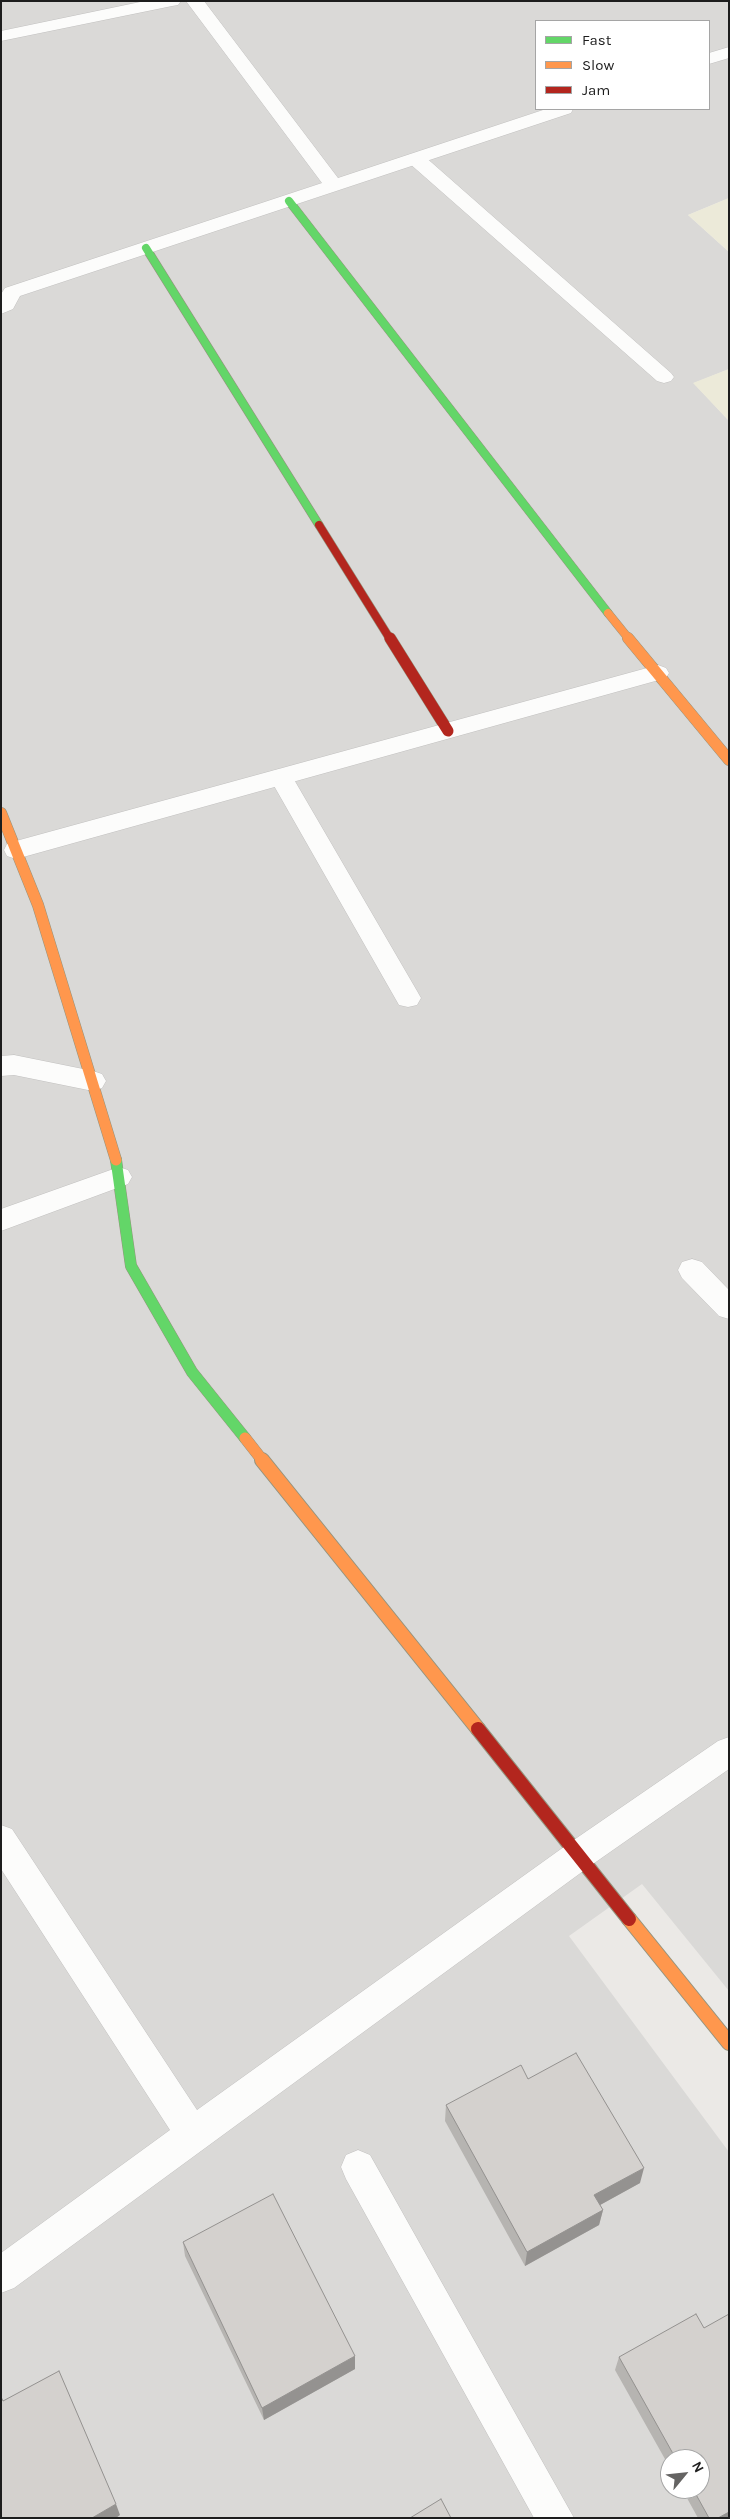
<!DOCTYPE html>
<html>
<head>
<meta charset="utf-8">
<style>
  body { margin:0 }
  #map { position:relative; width:730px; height:2519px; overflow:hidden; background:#ebe9e6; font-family:Karla,sans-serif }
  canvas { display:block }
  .frame { position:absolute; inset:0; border:2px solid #1d1d1d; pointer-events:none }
  .legend { position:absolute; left:535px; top:20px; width:175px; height:90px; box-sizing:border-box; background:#fff; border:1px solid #a5a5a5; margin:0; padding:6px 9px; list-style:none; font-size:15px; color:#1d1d1d }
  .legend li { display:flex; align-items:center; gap:10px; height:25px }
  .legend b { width:25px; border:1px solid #a5a5a5 }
  .north { position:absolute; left:660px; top:2449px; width:50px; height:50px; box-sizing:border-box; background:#fff; border:1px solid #a5a5a5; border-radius:50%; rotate:62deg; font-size:14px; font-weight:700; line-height:20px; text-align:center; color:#1d1d1d }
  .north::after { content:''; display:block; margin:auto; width:18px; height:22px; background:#656463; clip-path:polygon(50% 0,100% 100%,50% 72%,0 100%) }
</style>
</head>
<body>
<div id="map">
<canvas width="730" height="2519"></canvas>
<div class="frame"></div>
<ul class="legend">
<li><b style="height:6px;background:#63d668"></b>Fast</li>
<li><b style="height:6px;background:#ff974d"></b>Slow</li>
<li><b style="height:6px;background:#b3261e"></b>Jam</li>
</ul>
<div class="north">N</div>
</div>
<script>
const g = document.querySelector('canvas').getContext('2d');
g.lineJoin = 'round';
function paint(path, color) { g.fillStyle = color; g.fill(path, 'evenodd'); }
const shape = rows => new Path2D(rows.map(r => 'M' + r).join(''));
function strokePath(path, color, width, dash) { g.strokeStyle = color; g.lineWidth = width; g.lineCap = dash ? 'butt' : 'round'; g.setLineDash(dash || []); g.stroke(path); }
const residential = shape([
  [1,1,729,1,729,198,688,215,729,252,729,369,694,383,729,421,729,1991,642,1884,569,1936,729,2152,729,2518,1,2518],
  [536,21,709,21,709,109,536,109],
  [670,2459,700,2459,700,2489,670,2489]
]);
const farmland = shape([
  [729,198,729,252,688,215],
  [729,369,729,421,693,383]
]);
const lane = shape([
  [416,153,423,155,671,373,674,377,671,381,664,383,657,381,409,163,407,159,409,155,416,153],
  [281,769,289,771,417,991,421,998,417,1005,408,1007,399,1005,269,777,273,771,281,769],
  [119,1167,128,1170,132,1177,128,1184,1,1231,1,1209,119,1167],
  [692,1259,702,1262,729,1290,729,1319,719,1316,682,1278,678,1270,682,1262,692,1259],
  [1,1825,12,1829,197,2110,568,1844,579,1840,590,1844,595,1855,590,1866,14,2288,1,2293,1,2253,170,2130,1,1869,1,1825],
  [358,2150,370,2155,574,2518,534,2518,346,2179,341,2167,346,2155,358,2150]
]);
const street = shape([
  [145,1,181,1,178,5,172,6,1,41,1,31,145,1],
  [186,1,204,1,338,178,546,109,573,109,571,113,20,296,13,309,1,314,1,294,5,288,322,183,186,1],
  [729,47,729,58,709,64,709,53,729,47],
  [658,665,666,668,669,673,666,678,16,859,7,856,4,850,7,844,16,841,658,665],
  [14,1055,93,1071,102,1074,106,1081,102,1088,93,1091,14,1075,1,1076,1,1056,14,1055],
  [729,1737,729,1769,590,1866,579,1870,568,1866,563,1855,568,1844,718,1741,729,1737]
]);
const fastFar1 = shape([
  [289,201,608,613],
  [146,248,319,525]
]);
const fast = shape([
  [116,1160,131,1266,192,1372,245,1438]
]);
const slowFar2 = shape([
  [608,613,629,639]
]);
const slowFar1 = shape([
  [628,638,729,760],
  [1,813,38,905,116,1160],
  [245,1438,263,1461]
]);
const slow = shape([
  [262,1460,478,1729],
  [629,1919,729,2043]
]);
const jamFar2 = shape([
  [319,525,390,639]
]);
const jamFar1 = shape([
  [390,638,448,731]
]);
const jam = shape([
  [478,1729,629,1919]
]);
const wall = shape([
  [528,2079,640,2183,600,2205,603,2210,599,2225,525,2266,445,2121,446,2105],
  [183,2242,355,2369,264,2420,185,2256],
  [704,2328,729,2518,698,2518,682,2489,700,2489,700,2459,670,2459,670,2468,615,2370,619,2357]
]);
const shadedWall = shape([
  [644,2168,640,2183,591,2210,594,2195],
  [603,2210,599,2225,525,2266,527,2252],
  [355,2356,355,2369,264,2420,262,2408],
  [116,2504,120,2515,116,2518,92,2518],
  [729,2512,729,2518,718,2518]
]);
const building = shape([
  [576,2053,644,2168,594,2195,603,2210,527,2252,446,2105,521,2065,528,2079,576,2053],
  [273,2194,355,2356,262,2408,183,2242,273,2194],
  [696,2314,704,2328,729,2314,729,2512,718,2518,709,2518,693,2489,700,2489,700,2459,676,2459,619,2357,696,2314],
  [59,2371,116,2504,92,2518,1,2518,1,2397,3,2401,59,2371],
  [441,2499,451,2518,410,2518,441,2499]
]);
paint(residential, '#dad9d7');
paint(farmland, '#ecead9');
strokePath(lane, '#c2c1c0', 1);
strokePath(street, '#c2c1c0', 1);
strokePath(fastFar1, '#95947e', 9);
strokePath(fast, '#95947e', 12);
strokePath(slowFar2, '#95947e', 9);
strokePath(slowFar1, '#95947e', 12);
strokePath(slow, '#95947e', 16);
strokePath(jamFar2, '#95947e', 9);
strokePath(jamFar1, '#95947e', 12);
strokePath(jam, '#95947e', 16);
paint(lane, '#fcfcfb');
paint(street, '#fcfcfb');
strokePath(fastFar1, '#63d668', 8);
strokePath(fast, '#63d668', 11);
strokePath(slowFar2, '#ff974d', 8);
strokePath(slowFar1, '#ff974d', 11);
strokePath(slow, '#ff974d', 14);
strokePath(jamFar2, '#b3261e', 8);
strokePath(jamFar1, '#b3261e', 11);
strokePath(jam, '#b3261e', 14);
paint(wall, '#b6b4b1');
paint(shadedWall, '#949290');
paint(building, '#d4d1ce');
strokePath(building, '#949290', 1);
</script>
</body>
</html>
